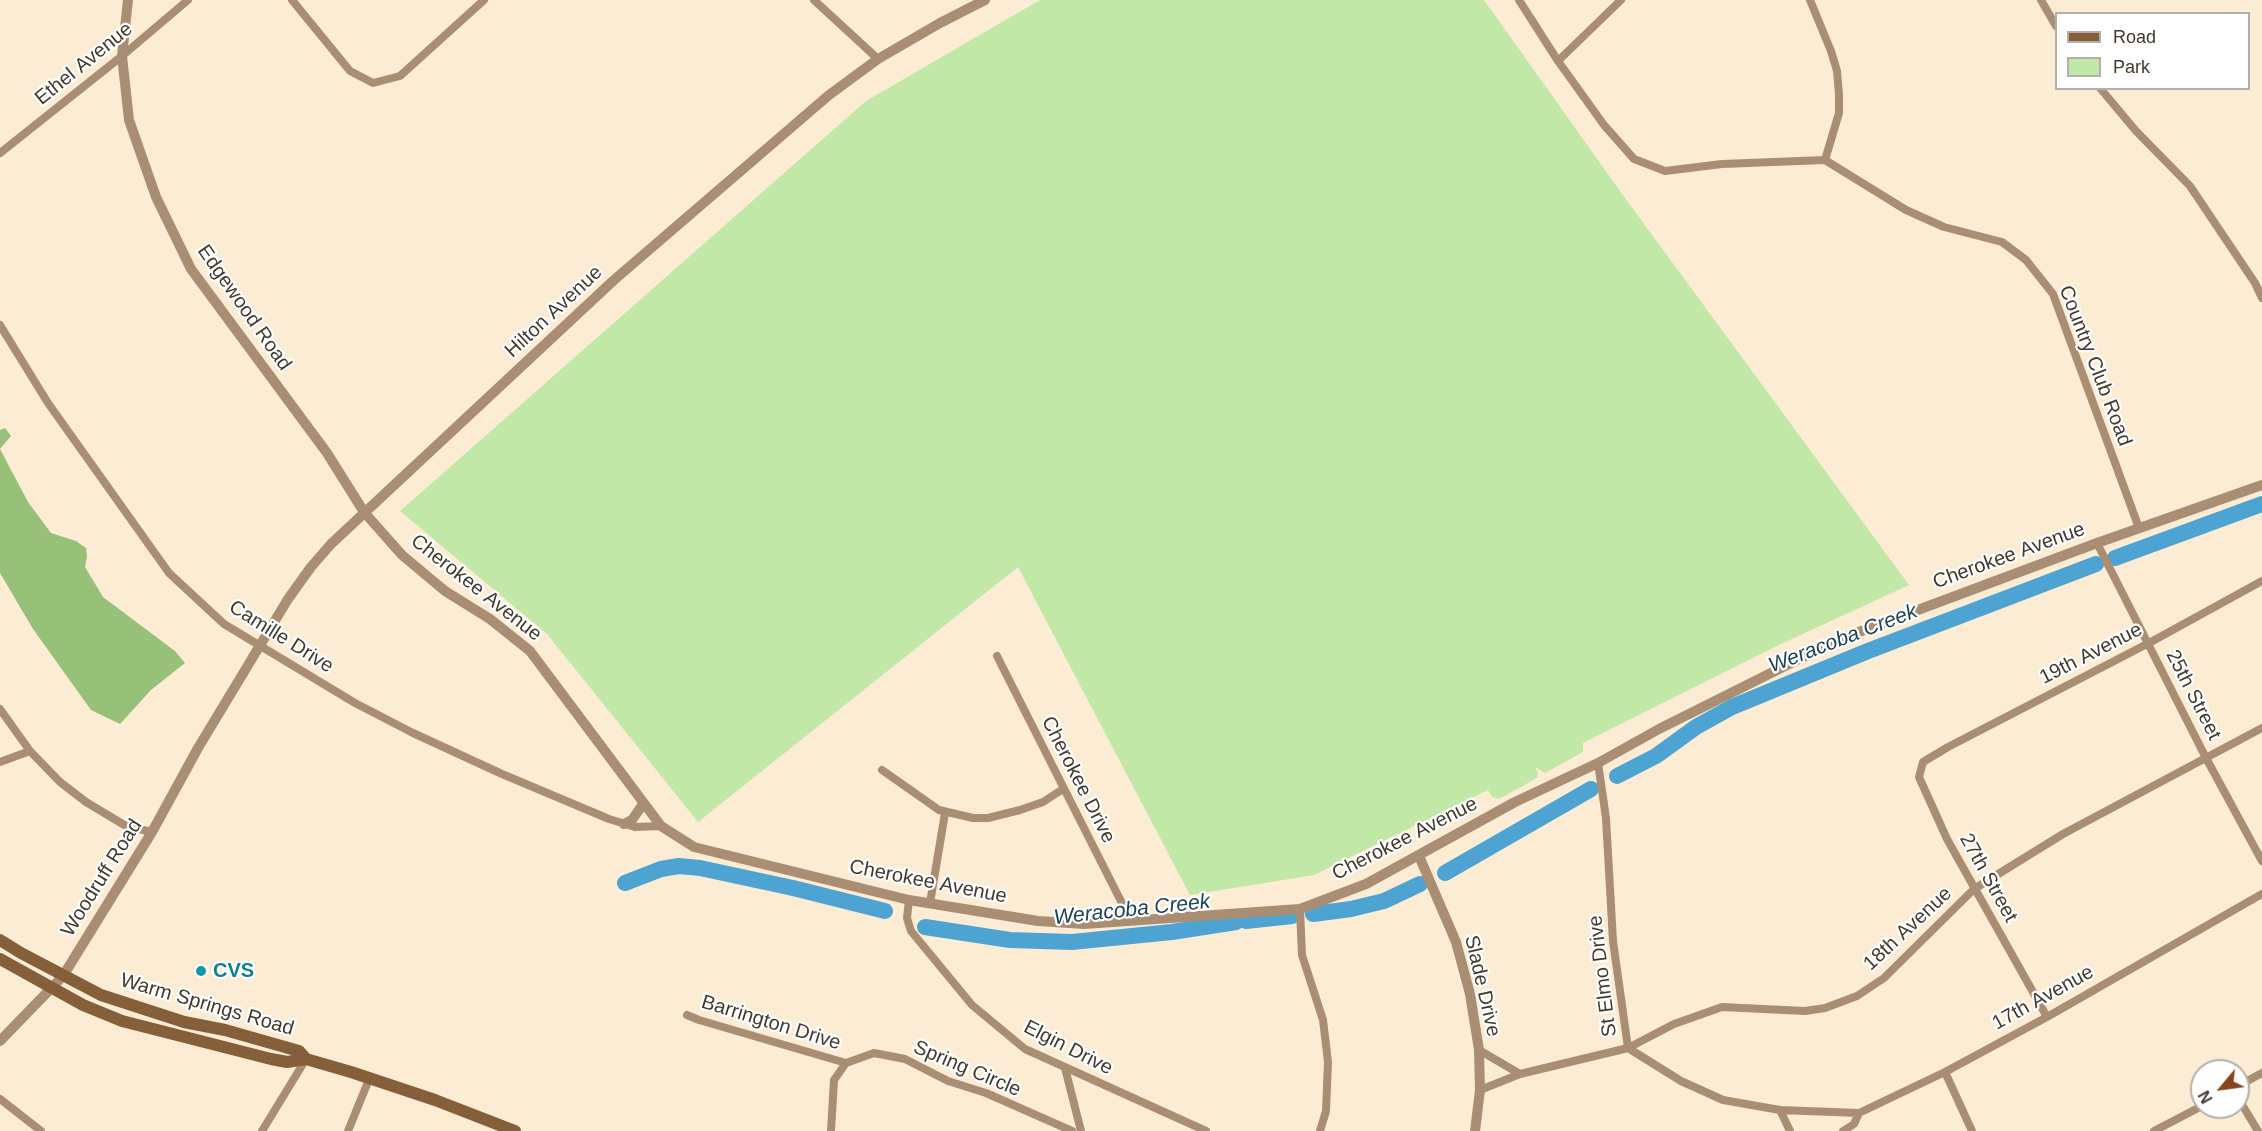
<!DOCTYPE html>
<html>
<head>
<meta charset="utf-8">
<style>
  body { margin:0 }
  #map { position:relative; width:2262px; height:1131px; overflow:hidden; background:#fdecd4; font-family:Arial,sans-serif }
  canvas { display:block }
  .legend { position:absolute; left:2055px; top:12px; width:195px; height:78px; box-sizing:border-box; background:#fff; border:2px solid #b3b0ab; margin:0; padding:8px 10px; list-style:none; font-size:18px; color:#423a2d }
  .legend li { display:flex; align-items:center; gap:12px; height:30px }
  .legend b { width:30px; border:2px solid #b3b0ab }
  .north { position:absolute; left:2190px; top:1059px; width:60px; height:60px; box-sizing:border-box; background:#fff; border:2px solid #b3b0ab; border-radius:50%; rotate:241deg; font-size:16px; font-weight:700; line-height:24px; text-align:center; color:#423a2d }
  .north::after { content:''; display:block; margin:auto; width:21px; height:27px; background:#89431d; clip-path:polygon(50% 0,100% 100%,50% 72%,0 100%) }
</style>
</head>
<body>
<div id="map">
<canvas width="2262" height="1131"></canvas>
<ul class="legend">
<li><b style="height:8px;background:#855f39"></b>Road</li>
<li><b style="height:16px;background:#c1e8a6"></b>Park</li>
</ul>
<div class="north">N</div>
</div>
<script>
const g = document.querySelector('canvas').getContext('2d');
g.lineJoin = 'round';
function paint(path, color) { g.fillStyle = color; g.fill(path, 'evenodd'); }
const shape = rows => new Path2D(rows.map(r => 'M' + r).join(''));
function strokePath(path, color, width, dash) { g.strokeStyle = color; g.lineWidth = width; g.lineCap = dash ? 'butt' : 'round'; g.setLineDash(dash || []); g.stroke(path); }
function label(font, color, halo, rows, align = 'center') {
  g.font = font + ' Arial,sans-serif'; g.lineWidth = 4.5; g.setLineDash([]); g.textBaseline = 'middle'; g.strokeStyle = halo; g.fillStyle = color; for (const [text, x, y, turn = 0] of rows) {
    g.save(); g.translate(x, y); g.rotate((+turn || 0) * Math.PI / 180); g.textAlign = isNaN(turn) ? turn : align; if (halo) g.strokeText(text, 0, 0); g.fillText(text, 0, 0); g.restore();
  }
}
const green = shape([
  [1040,0,1484,0,1625,198,1909,585,1781,644,1583,743,1583,752,1545,773,1535,767,1538,773,1537,778,1499,799,1492,797,1488,790,1314,875,1190,895,1018,567,698,822,547,634,400,511,866,101]
]);
const forest = shape([
  [5,428,11,436,0,449,28,502,51,533,76,541,86,548,87,556,85,567,103,597,175,651,185,663,151,690,120,724,91,710,33,629,0,573,0,430]
]);
const river = shape([
  [2115,558,2262,504],
  [1617,776,1656,756,1696,727,1732,707,1868,651,2096,564],
  [1445,873,1591,789],
  [625,883,661,869,679,866,700,868,793,888,885,911],
  [1313,914,1351,909,1384,901,1420,884],
  [1246,921,1292,916],
  [925,927,1010,940,1072,942,1172,932,1236,922]
]);
const minor = shape([
  [292,0,350,71,373,83,400,76,484,0],
  [814,0,878,59],
  [1519,0,1558,61,1604,125,1634,159,1665,171,1722,164,1825,160,1906,210,1944,227,2002,242,2026,260,2053,294,2139,528],
  [1810,0,1831,51,1837,71,1839,95,1839,113,1825,160],
  [2041,0,2056,26],
  [1558,61,1621,0],
  [2100,88,2136,131,2190,186,2255,283,2262,298],
  [0,153,122,56,188,0],
  [0,325,48,403,169,573,224,624,355,703,413,733,502,774,609,819,635,827,661,826],
  [2097,543,2206,758,2262,861],
  [997,656,1130,919],
  [0,709,30,751,60,782,86,802,126,826,152,832],
  [0,762,30,751],
  [1598,763,1606,818,1613,941,1628,1048,1681,1081,1723,1100,1780,1110,1859,1113],
  [882,770,939,810,973,818,988,818,1020,810,1043,802,1063,789],
  [909,900,907,918,911,931,972,1005,1025,1049,1206,1131],
  [930,903,945,813],
  [1300,909,1302,955,1323,1020,1328,1062,1326,1111,1320,1131],
  [687,1015,699,1020,846,1063],
  [2047,1017,1947,839,1919,777,1923,762,1948,747,2149,643,2262,581],
  [1479,1050,1520,1074],
  [1065,1068,1081,1131],
  [1945,1072,1972,1131],
  [2238,1086,2262,1073],
  [1480,1090,1520,1074,1628,1048,1674,1024,1722,1007,1805,1011,1825,1008,1857,996,1884,978,1974,889,2063,834,2262,728],
  [2238,1098,2258,1131],
  [0,1099,41,1131],
  [1780,1110,1790,1131],
  [262,1131,306,1059],
  [348,1131,370,1077],
  [831,1131,834,1080,846,1063,874,1053,905,1059,948,1081,986,1093,1072,1131],
  [1843,1131,1854,1124,1859,1113,1945,1072,2047,1017,2262,894],
  [2154,1131,2202,1106]
]);
const tertiary = shape([
  [128,0,122,56,129,120,156,197,191,269,327,453,364,512,402,555,445,591,490,619,530,651,661,826,694,847,909,900,1038,921,1084,924,1300,909,1366,884,1515,802,1598,763,1659,729,1835,641,2097,543,2262,485],
  [624,824,632,820,643,804],
  [1419,856,1456,942,1470,994,1479,1050,1480,1090,1475,1131],
  [0,1041,63,976,152,832,198,748,288,599,311,567,331,544,614,280,829,95,878,59,940,23,985,0]
]);
const secondary = shape([
  [0,940,21,953,101,995,184,1022,225,1030,299,1051,306,1059],
  [0,959,83,1005,122,1021,271,1059,287,1062,306,1059,351,1072,435,1100,515,1131]
]);
const markers = [
  [201,971,6,"#0f9aa8"]
];
const streetNames = [
  ["Ethel Avenue",84,64,-39],
  ["Edgewood Road",244,308,55],
  ["Hilton Avenue",554,312,-43],
  ["Country Club Road",2095,366,69],
  ["Cherokee Avenue",2009,556,-20],
  ["Cherokee Avenue",476,588,38],
  ["Camille Drive",281,637,32],
  ["19th Avenue",2091,654,-27],
  ["25th Street",2193,695,63],
  ["Cherokee Drive",1078,780,63],
  ["Cherokee Avenue",1405,839,-27],
  ["Woodruff Road",102,878,-58],
  ["27th Street",1988,878,61],
  ["Cherokee Avenue",928,882,11],
  ["18th Avenue",1908,929,-43],
  ["St Elmo Drive",1603,976,-97],
  ["Slade Drive",1482,986,77],
  ["17th Avenue",2043,998,-29],
  ["Warm Springs Road",207,1005,16],
  ["Barrington Drive",771,1023,17],
  ["Elgin Drive",1068,1048,27],
  ["Spring Circle",967,1069,23]
];
const cultureNames = [
  ["CVS",213,971]
];
const waterNames = [
  ["Weracoba Creek",1843,639,-21],
  ["Weracoba Creek",1132,910,-6]
];
paint(green, '#c1e8a6');
paint(forest, '#97c078');
strokePath(river, '#4da4d2', 16);
strokePath(minor, '#a98e74', 8);
strokePath(tertiary, '#a98e74', 10);
strokePath(secondary, '#855f39', 12);
for (const [x, y, r, color] of markers) { const dot = new Path2D(); dot.arc(x, y, r, 0, 2 * Math.PI); g.fillStyle = color; g.fill(dot); strokePath(dot, '#fff', 2); }
label('20px', '#423a2d', '#fff', streetNames);
label('bold 20px', '#0d838f', '#fff', cultureNames, 'left');
label('italic 21px', '#1c4256', '#fff', waterNames);
</script>
</body>
</html>
